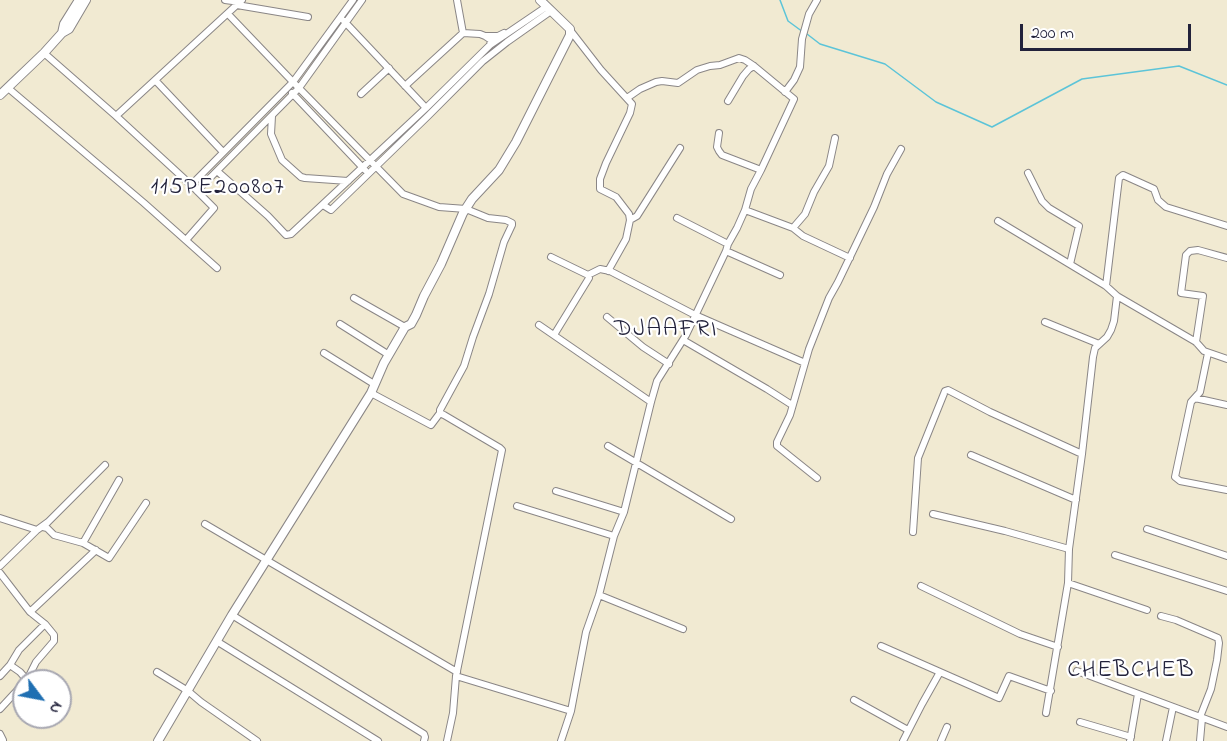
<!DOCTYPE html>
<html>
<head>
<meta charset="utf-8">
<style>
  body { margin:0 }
  #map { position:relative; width:1227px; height:741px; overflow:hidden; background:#f1ead2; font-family:"Indie Flower",sans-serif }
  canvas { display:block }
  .north { position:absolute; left:12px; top:669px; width:60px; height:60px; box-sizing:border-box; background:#fff; border:2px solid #a7a7b1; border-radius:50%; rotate:122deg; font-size:16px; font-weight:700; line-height:24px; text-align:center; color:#22223b }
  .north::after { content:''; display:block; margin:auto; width:21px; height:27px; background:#1f6fb2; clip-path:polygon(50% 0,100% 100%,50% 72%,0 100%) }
  .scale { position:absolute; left:1020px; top:24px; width:171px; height:27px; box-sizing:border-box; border:3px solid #22223b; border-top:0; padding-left:8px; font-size:18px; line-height:21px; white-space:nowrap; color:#22223b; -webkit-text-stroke:4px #fff; paint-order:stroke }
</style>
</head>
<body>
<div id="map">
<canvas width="1227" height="741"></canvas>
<div class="north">N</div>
<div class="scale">200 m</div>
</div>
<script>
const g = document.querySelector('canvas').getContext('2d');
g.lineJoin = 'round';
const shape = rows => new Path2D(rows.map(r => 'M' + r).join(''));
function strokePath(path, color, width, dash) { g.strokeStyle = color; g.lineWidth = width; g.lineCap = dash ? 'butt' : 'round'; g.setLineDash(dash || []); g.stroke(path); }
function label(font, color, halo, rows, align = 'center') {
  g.font = font + ' "Indie Flower",sans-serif'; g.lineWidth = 4.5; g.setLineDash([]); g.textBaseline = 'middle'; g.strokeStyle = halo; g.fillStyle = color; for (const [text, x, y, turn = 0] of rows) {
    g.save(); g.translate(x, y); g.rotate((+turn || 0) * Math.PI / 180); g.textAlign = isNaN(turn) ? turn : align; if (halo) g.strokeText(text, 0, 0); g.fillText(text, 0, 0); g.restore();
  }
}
const stream = shape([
  [780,0,788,21,803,32],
  [807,34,820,44,885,64,936,102,992,127,1082,79,1179,66,1227,85]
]);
const minor = shape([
  [225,0,240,2],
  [353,0,293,82,403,194,439,207,466,209,488,218,506,220,512,223,512,225,504,242,489,294,473,337,464,366,440,410,440,413,444,415,500,448,502,450,456,676,453,713,447,741],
  [237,5,308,17],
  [344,21,426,108],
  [570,30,601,70,632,104,630,113,606,163,600,179,600,189,616,197,629,214,630,220,626,239,608,271],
  [463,33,480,34,485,36],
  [490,45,491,40,485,36,498,36,504,33],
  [44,53,116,116,191,185,293,82,228,14],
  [155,80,223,152],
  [405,86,463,33,457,0],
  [8,88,144,203,217,268],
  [785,92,794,80,800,67,802,39,809,14,817,0],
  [292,93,365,170],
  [361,94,389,68],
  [728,101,743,76,749,69,754,66],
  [116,116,242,0],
  [272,116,271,134,282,160,301,177,305,178,348,181],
  [719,133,717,147,719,151,722,155,761,170],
  [217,171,268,216,286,235,291,234,426,108,490,45,546,7],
  [1028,173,1042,201,1049,208,1079,226,1070,264],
  [197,191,299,88,362,0],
  [323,205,331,210,428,116,483,61,507,42,551,11],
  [745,210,793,228,803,236,850,258],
  [677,218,728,244],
  [630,220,637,216,680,148],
  [998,221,1106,286,1117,296,1196,342,1204,351,1227,359],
  [793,228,805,214,814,192,829,166,835,138],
  [186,240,214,208,196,190],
  [726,251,780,275],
  [551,257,588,275],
  [1106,286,1119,178,1123,175,1154,189,1158,200,1166,207,1227,226],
  [354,298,405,327],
  [607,317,643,347,669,364],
  [1045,322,1099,344],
  [340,324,389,355],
  [539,325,651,402],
  [554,335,589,278,588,275,600,269,610,271,695,315,805,363],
  [683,340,767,389,792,405],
  [1196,342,1203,296,1181,293,1186,255,1190,251,1198,250,1227,258],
  [324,353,374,384],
  [1208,353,1200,392,1191,402,1175,477,1180,481,1227,490],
  [371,393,431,425,440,413],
  [1195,398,1227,405],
  [608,446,731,519],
  [971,455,1076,500],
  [817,478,777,446,777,442,790,415,809,349,829,298,838,282,874,207,887,174,901,149],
  [556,491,624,512],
  [517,506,614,536],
  [933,514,1005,531,1069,549],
  [0,518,37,530],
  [205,524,457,672],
  [43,527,47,528,54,535,83,543,109,558,146,503],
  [1147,529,1227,556],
  [913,532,918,458,945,391,948,390,990,412,1082,454],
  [83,543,119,480],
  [1115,555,1227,591],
  [0,566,37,530,48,522,105,465],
  [0,573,30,612,45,624,54,635,54,641,36,662,27,680],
  [1068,583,1147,610],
  [921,586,1020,634,1058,647],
  [599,595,683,629],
  [30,612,96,550],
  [232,615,424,734,425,737,424,741],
  [1161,616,1176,620,1218,638,1219,643,1217,660,1211,689,1200,717],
  [218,642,378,741],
  [881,646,999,698,1009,676,1051,691],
  [10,665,20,672,27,680,26,681],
  [1077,671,1227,727],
  [157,672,188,691,201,702,257,741],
  [0,676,10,665,19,650,45,624],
  [456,676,571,711],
  [854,700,908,730],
  [0,709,24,683],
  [1046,713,1068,583,1069,549,1082,454,1093,357,1095,348,1107,337,1111,330,1114,321,1117,296],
  [1080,722,1131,737],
  [0,734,3,740,3,741],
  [561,741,571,711,586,632,599,595,614,536,624,512,651,402,657,381,686,335,726,251,728,244,737,228,745,210,751,189,761,170,794,99,754,66,745,60,739,58,720,65,710,66,697,70,678,83,662,81,656,82,640,89,627,98],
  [903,741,922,704,940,672],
  [941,741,947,727],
  [1130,741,1138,694],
  [1166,741,1173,707],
  [1200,741,1202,718]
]);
const tertiary = shape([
  [62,33,64,24,79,0],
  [0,95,44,53,62,33,69,29,86,0],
  [158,741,232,615,371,393,384,363,405,327,411,324,416,315,424,296,441,264,463,213,472,199,499,170,516,142,570,35,570,29,540,0]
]);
const quarterNames = [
  ["115PE200807",218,189],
  ["DJAAFRI",666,331],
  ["CHEBCHEB",1131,672]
];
strokePath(stream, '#5cc4d8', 1.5);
strokePath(minor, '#8a8686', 8);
strokePath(tertiary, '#8a8686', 10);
strokePath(minor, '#fff', 6);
strokePath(tertiary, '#fff', 8);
g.letterSpacing = '1.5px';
label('24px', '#22223b', '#fff', quarterNames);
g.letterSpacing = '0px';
</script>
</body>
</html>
